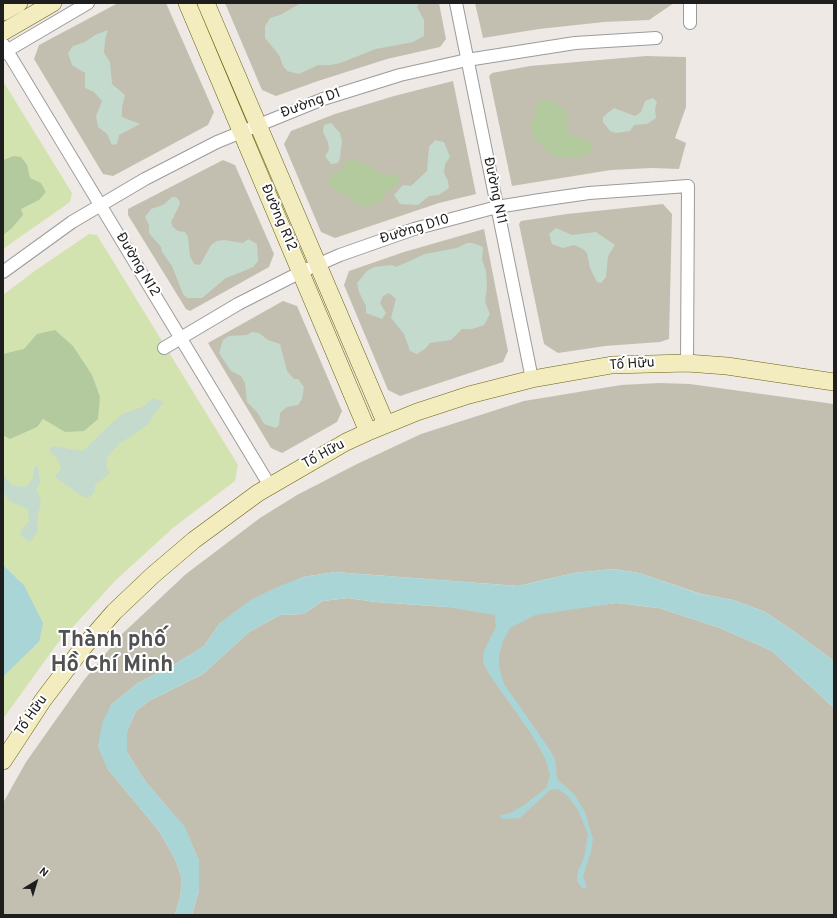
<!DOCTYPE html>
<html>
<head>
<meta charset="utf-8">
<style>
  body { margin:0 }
  #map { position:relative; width:837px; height:918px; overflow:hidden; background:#eee9e5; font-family:Overpass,sans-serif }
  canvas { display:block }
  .frame { position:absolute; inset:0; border:4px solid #1e1e1e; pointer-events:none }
  .north { position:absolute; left:16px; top:862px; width:40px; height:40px; -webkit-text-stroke:3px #fff; paint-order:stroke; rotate:38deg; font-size:11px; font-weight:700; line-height:16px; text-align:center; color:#1e1e1e }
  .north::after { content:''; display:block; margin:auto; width:14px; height:18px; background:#1e1e1e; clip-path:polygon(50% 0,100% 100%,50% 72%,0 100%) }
</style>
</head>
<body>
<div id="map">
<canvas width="837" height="918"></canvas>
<div class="frame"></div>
<div class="north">N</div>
</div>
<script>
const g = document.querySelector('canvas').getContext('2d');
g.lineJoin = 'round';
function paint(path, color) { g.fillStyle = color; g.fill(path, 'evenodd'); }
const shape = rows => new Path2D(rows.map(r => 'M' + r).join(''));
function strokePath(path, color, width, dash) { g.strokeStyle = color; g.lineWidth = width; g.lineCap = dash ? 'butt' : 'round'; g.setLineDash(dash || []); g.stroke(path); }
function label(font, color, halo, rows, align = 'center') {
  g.font = font + ' Overpass,sans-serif'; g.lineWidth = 4; g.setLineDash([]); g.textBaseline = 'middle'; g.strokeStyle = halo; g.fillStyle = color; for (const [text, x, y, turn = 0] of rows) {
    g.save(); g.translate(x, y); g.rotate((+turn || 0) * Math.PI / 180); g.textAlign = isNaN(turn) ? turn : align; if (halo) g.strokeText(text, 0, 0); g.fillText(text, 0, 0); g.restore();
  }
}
const construction = shape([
  [118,3,166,3,214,112,208,125,113,176,103,174,34,59,39,45],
  [225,3,439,3,446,39,440,47,387,59,318,81,276,96,262,90],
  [475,3,674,3,649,20,604,22,539,29,483,38],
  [646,56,686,57,686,107,675,138,686,143,679,169,652,168,611,170,512,186,489,76,492,73,530,66],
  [453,81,476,194,439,203,335,238,321,232,284,144,291,131,335,114,394,96],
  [223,160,235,165,274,254,269,267,190,311,186,309,128,215,128,209],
  [663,204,672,214,669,339,660,342,605,346,558,353,544,344,519,224,521,221,567,214],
  [484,229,508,351,503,362,400,396,388,390,344,285,349,271,404,252],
  [283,301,297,306,342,411,337,422,282,453,271,448,208,343],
  [659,383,690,384,834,404,834,661,792,630,765,612,733,600,701,594,639,573,613,569,574,573,518,586,335,572,303,577,220,623,204,646,172,666,138,683,111,705,107,768,159,831,175,859,182,879,180,898,175,915,3,915,3,803,26,762,84,680,121,635,186,574,260,518,297,495,357,464,421,434,524,401,621,385],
  [348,598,376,602,447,607,585,607,616,603,659,608,720,628,772,651,834,708,834,915,192,915,199,890,199,861,184,827,145,781,127,752,127,731,136,711,149,701,203,674,249,632,280,615,303,614,323,601]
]);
const grass = shape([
  [3,81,72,193,70,202,3,249],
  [89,234,97,235,238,465,235,481,174,527,115,581,57,644,3,719,3,677,39,642,24,585,3,565,3,295,36,270]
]);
const forest = shape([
  [542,99,550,99,565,109,569,116,566,126,569,133,589,141,594,148,587,155,576,158,552,156,533,137,530,125,535,116,536,105],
  [14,156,21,157,27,165,30,178,41,183,46,192,39,200,21,209,23,215,11,229,3,235,3,160],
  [350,159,367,164,384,175,395,174,401,179,396,186,384,195,383,200,379,204,357,206,348,196,332,188,328,180,333,173,340,172,344,164],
  [55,330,73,346,92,375,100,397,98,419,84,431,65,432,43,419,37,427,10,439,3,435,3,354,24,349,37,334]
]);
const wetland = shape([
  [301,3,419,3,417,7,424,20,424,36,413,42,376,49,340,63,331,65,318,65,299,74,287,71,283,66,279,55,265,38,265,26,270,18,280,15],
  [108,30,105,40,104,53,110,62,112,84,125,95,122,107,122,117,140,124,119,135,117,144,112,145,107,134,98,127,96,116,102,101,94,92,85,88,85,73,72,65,68,53,73,46,85,42,95,35],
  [653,98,657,102,655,109,656,118,647,124,634,125,630,131,616,133,610,131,603,122,603,117,614,108,635,116,641,112,645,101],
  [331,123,340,133,342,141,340,158,338,163,331,164,325,156,329,150,328,142,323,132,324,125],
  [435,140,444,142,450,157,445,164,444,173,448,181,449,188,439,195,429,196,418,205,400,204,394,195,403,185,411,186,427,171,429,147],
  [172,197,176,197,179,200,180,204,171,222,173,227,178,231,185,232,188,237,190,256,194,264,200,265,211,245,217,241,224,240,243,243,248,239,257,244,258,261,253,267,244,271,226,278,202,298,187,298,183,294,172,266,162,252,161,247,149,233,149,225,145,217,151,209,163,205],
  [556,228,572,235,596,232,615,245,608,256,606,277,601,283,597,282,590,268,587,253,583,249,574,245,563,248,552,244,549,234],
  [467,243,473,243,483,247,482,260,486,271,487,287,485,302,490,314,484,325,472,329,462,329,451,340,430,343,425,349,417,354,410,351,404,334,391,318,396,299,389,293,383,296,380,303,386,313,382,319,366,313,366,306,359,292,357,283,367,271,374,267,392,265,396,267,425,254,457,248],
  [252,332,259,333,268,340,280,344,287,371,294,379,298,379,304,387,302,399,298,405,287,407,283,410,280,413,279,425,276,428,264,424,257,412,247,402,245,383,241,376,231,371,219,353,223,340,229,336,247,335],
  [153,398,164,402,146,426,119,444,108,456,106,466,110,473,95,485,95,492,88,498,81,496,55,477,61,468,59,461,49,450,52,446,83,451,115,420,124,413,143,407],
  [38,465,40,483,36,490,41,499,37,521,38,531,30,542,20,535,22,529,29,521,28,509,10,502,3,491,3,475,12,485,27,487,33,478,34,468]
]);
const water = shape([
  [3,565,24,585,43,623,39,642,3,677],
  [612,569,639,573,700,594,733,600,765,612,792,630,834,661,834,708,772,651,720,628,659,608,616,603,535,615,510,628,503,641,499,655,499,667,504,684,550,750,555,759,557,779,575,795,585,812,593,839,591,852,583,876,587,887,583,889,577,881,578,871,584,858,588,834,578,810,567,795,558,789,550,790,520,818,503,819,499,816,510,813,523,806,546,788,550,776,546,760,532,735,489,674,483,662,484,651,496,627,495,615,447,607,376,602,348,598,323,601,303,614,280,615,249,632,203,674,149,701,136,711,127,731,127,752,145,781,185,827,199,861,199,890,192,915,175,915,180,898,182,879,175,859,159,831,107,768,98,747,102,724,111,705,138,683,172,666,204,646,220,623,249,601,275,588,303,577,335,572,518,586,574,573]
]);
const street = shape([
  [456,3,532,379],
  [690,23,690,3],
  [3,44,270,486],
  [3,53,88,3],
  [3,272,72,222,145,179,217,142,323,99,400,75,467,60,575,43,656,38],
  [164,348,238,304,301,272,340,255,414,229,497,207,540,200,589,193,688,186,687,363]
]);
const secondary = shape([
  [187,3,368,432],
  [206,3,386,424],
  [3,12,19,3],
  [3,32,53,3],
  [3,761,43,700,81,650,114,612,153,575,194,540,258,493,346,442,368,432,417,412,469,395,532,379,612,365,687,363,727,366,834,382]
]);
const streetNames = [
  ["Đường D1",311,104,-20],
  ["Đường N11",494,191,78],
  ["Đường R12",278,218,67],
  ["Đường D10",415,230,-17],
  ["Đường N12",137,265,59],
  ["Tố Hữu",632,365,-4],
  ["Tố Hữu",324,455,-29],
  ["Tố Hữu",32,716,-55]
];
const townNames = [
  ["Thành phố",112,642],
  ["Hồ Chí Minh",112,667]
];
paint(construction, '#c2bfb1');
paint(grass, '#d2e3b0');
paint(forest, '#b3c99e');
paint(wetland, '#c4dacc');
paint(water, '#aad5d7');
strokePath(street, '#9b9b9b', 14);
strokePath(secondary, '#6a6310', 18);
strokePath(street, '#fff', 12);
strokePath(secondary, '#f3ecbe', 17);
label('14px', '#1e1e1e', '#fff', streetNames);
label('bold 22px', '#515151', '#fff', townNames);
</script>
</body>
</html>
